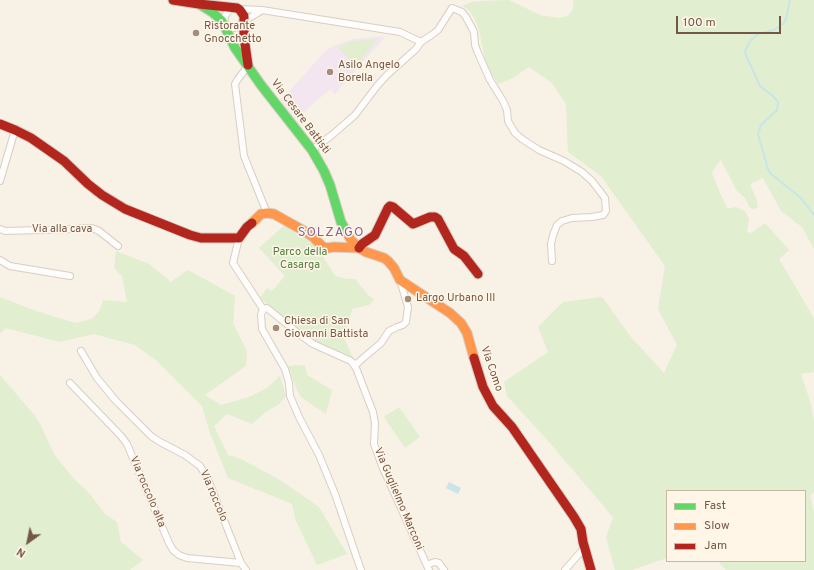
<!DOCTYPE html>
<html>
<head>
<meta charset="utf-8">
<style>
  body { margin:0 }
  #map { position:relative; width:814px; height:570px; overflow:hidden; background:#f7f1e6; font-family:Overpass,sans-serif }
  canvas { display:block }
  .legend { position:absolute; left:666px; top:490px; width:140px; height:72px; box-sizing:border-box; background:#fff6e8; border:1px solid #c8b6a7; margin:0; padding:5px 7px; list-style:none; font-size:12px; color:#755746 }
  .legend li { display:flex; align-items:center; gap:8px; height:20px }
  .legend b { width:20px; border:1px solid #c8b6a7 }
  .north { position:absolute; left:8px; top:522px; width:40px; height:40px; -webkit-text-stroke:3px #fff6e8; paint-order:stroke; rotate:213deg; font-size:11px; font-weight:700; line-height:16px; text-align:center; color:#755746 }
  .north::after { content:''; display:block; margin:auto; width:14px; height:18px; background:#755746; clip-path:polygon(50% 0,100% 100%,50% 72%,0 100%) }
  .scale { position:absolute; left:676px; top:16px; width:105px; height:18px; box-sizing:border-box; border:2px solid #755746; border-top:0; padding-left:5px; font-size:12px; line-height:14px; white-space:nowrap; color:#755746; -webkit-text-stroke:3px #fff6e8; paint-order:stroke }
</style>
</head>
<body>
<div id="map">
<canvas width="814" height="570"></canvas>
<ul class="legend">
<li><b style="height:5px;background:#63d668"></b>Fast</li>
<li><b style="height:5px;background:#ff974d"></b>Slow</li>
<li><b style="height:5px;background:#b3261e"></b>Jam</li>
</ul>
<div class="north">N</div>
<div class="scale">100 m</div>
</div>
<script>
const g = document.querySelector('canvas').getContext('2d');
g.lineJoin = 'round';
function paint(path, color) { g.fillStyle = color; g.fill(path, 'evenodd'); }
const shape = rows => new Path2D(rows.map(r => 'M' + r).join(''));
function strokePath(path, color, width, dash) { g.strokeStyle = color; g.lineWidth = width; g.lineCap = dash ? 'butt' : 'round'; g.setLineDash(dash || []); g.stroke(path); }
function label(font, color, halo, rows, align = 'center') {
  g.font = font + ' Overpass,sans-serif'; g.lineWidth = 3; g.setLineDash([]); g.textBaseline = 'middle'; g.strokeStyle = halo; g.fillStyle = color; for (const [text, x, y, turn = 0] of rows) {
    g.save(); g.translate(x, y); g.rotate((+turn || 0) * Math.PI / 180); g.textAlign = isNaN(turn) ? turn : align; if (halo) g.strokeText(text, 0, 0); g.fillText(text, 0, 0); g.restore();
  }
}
const education = shape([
  [386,36,335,94,330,89,296,119,281,100,321,56,332,46,354,39]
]);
const green = shape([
  [509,0,540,15,559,18,564,17,570,14,573,9,574,0,814,0,814,249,802,227,781,211,763,178,750,184,756,198,758,207,754,209,750,208,745,198,737,191,721,160,718,163,712,173,719,191,726,205,727,209,736,207,745,211,749,219,747,232,751,233,765,223,789,250,779,259,814,318,814,372,801,374,809,398,812,409,814,422,814,492,810,496,814,511,814,570,726,570,718,561,805,561,805,491,667,491,667,558,631,570,615,570,606,537,613,518,601,503,549,442,507,396,504,382,548,352,538,327,563,302,602,297,631,337,664,373,677,345,658,309,665,266,601,176,568,152,566,104,552,83,529,67,511,79,498,84,486,64,484,55,479,30,474,18,469,10,462,6,472,2,483,1],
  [378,39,357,66,337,47,353,41],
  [285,225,311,239,325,251,322,255,335,276,347,279,355,279,370,297,374,299,369,305,352,309,344,338,354,360,314,342,260,298,267,288,272,291,285,276,259,248,264,243],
  [116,251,149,264,171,282,188,270,235,296,233,323,247,351,246,366,205,395,221,405,249,397,267,388,280,376,286,396,278,405,267,411,252,424,227,414,214,426,228,455,241,459,280,480,319,507,347,554,317,565,296,521,292,504,228,478,210,433,202,406,157,361,135,345,94,334,60,342,6,328,0,334,0,297,36,311,75,323,92,319,100,310,103,300,127,302,122,276,114,268],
  [305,365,307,375,332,390,326,414,301,397,297,390,288,366],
  [0,375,35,416,40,424,54,454,73,478,89,493,105,514,117,522,121,542,143,560,130,570,0,570],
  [399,407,420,437,405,448,384,417]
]);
const water = shape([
  [449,482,461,488,458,494,446,488]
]);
const stream = shape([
  [790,0,786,19,783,24,774,30,758,34,750,41,745,51,745,53,760,86,773,96,778,102,777,110,761,125,758,134,768,169,771,174,800,197,814,215]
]);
const street = shape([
  [231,7,225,16,224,24,233,28,237,27,244,21,261,11],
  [239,9,262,10,400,32,421,42],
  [248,66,238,79,235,84,244,156,267,213],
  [312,150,332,135,355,115,377,86,387,75,416,49,421,42,433,34,438,30,452,8,462,12,466,17,474,32,475,45,478,53,490,80,503,101,507,110,508,121,515,133,522,139,539,150,564,161,582,172,592,181,605,198,606,211,603,215,592,217,572,218,562,221,557,225,553,235,551,244,552,261],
  [0,181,15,130],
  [0,229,5,231,77,229,82,228,92,228,99,231,118,246],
  [239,238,233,263,263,309],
  [0,260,10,266,70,276],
  [263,309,267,308,299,334,313,344,351,361,356,368,373,412,375,423,374,444,382,466,429,570],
  [263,309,261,315,262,329,285,369,289,383,290,396,299,417,319,455,335,494,361,570],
  [81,351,97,378,116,401,151,436,160,442,185,455,200,466,207,477,241,563,246,570],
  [354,364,358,363,362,359,381,343,389,331,397,327,403,325,406,322,408,307,400,280],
  [70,383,121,436,127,444,169,543,173,550,179,555,187,558,241,563],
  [427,565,429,564,435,562,439,563,444,570],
  [565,570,585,547]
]);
const fast = shape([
  [199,4,212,12,222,21,235,48,261,85,312,150,324,171,330,185,341,222,347,233]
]);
const slow = shape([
  [252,223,261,214,267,213,274,214,306,232,313,237,323,247,328,248,334,247,359,248],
  [347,233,351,240,359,248,366,252,384,258,388,261,394,268,400,280,450,313,461,323,467,333,474,358]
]);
const jam = shape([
  [173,0,199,4,237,8,240,10,244,16,244,37,248,65],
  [0,124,15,130,31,138,64,161,88,184,102,195,125,209,190,235,201,238,239,238,247,227,252,223],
  [359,248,362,244,375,235,388,208,390,206,393,207,413,224,430,217,435,217,438,219,454,249,464,256,478,274],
  [474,358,483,387,493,406,512,427,574,517,581,529,583,542,591,570]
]);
const markers = [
  [196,33,4,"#a28d7e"],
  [330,72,4,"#a28d7e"],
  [408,299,4,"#a28d7e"],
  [276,328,4,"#a28d7e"]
];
const poiNames = [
  ["Ristorante",204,27],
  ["Gnocchetto",204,40],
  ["Asilo Angelo",338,66],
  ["Borella",338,79],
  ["Largo Urbano III",416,299],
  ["Chiesa di San",284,322],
  ["Giovanni Battista",284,335]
];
const streetNames = [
  ["Via Cesare Battisti",300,117,53],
  ["Via alla cava",62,230],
  ["Via Como",491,369,71],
  ["Via roccolo alta",147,492,67],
  ["Via roccolo",213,496,67],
  ["Via Guglielmo Marconi",398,499,67]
];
const parkNames = [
  ["Parco della",300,253],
  ["Casarga",300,266]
];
const quarterNames = [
  ["SOLZAGO",331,233]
];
paint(education, '#f3e6f0');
paint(green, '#e2eed0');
paint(water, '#c8e5e7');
strokePath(stream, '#c8e5e7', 2);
strokePath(street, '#d8cec5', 8);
strokePath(fast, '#d7cdc3', 11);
strokePath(slow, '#d7cdc3', 11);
strokePath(jam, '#d7cdc3', 11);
strokePath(street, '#fefdfb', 6);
strokePath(fast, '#63d668', 9);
strokePath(slow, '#ff974d', 9);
strokePath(jam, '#b3261e', 9);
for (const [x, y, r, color] of markers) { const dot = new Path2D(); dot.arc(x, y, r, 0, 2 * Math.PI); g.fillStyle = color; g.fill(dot); strokePath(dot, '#fff6e8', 1.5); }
label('11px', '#755746', '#fff6e8', poiNames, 'left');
label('11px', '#755746', '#fff6e8', streetNames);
label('11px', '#507c3d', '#fff6e8', parkNames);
g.letterSpacing = '1px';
label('13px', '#866199', '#fff6e8', quarterNames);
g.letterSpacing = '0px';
</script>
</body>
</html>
